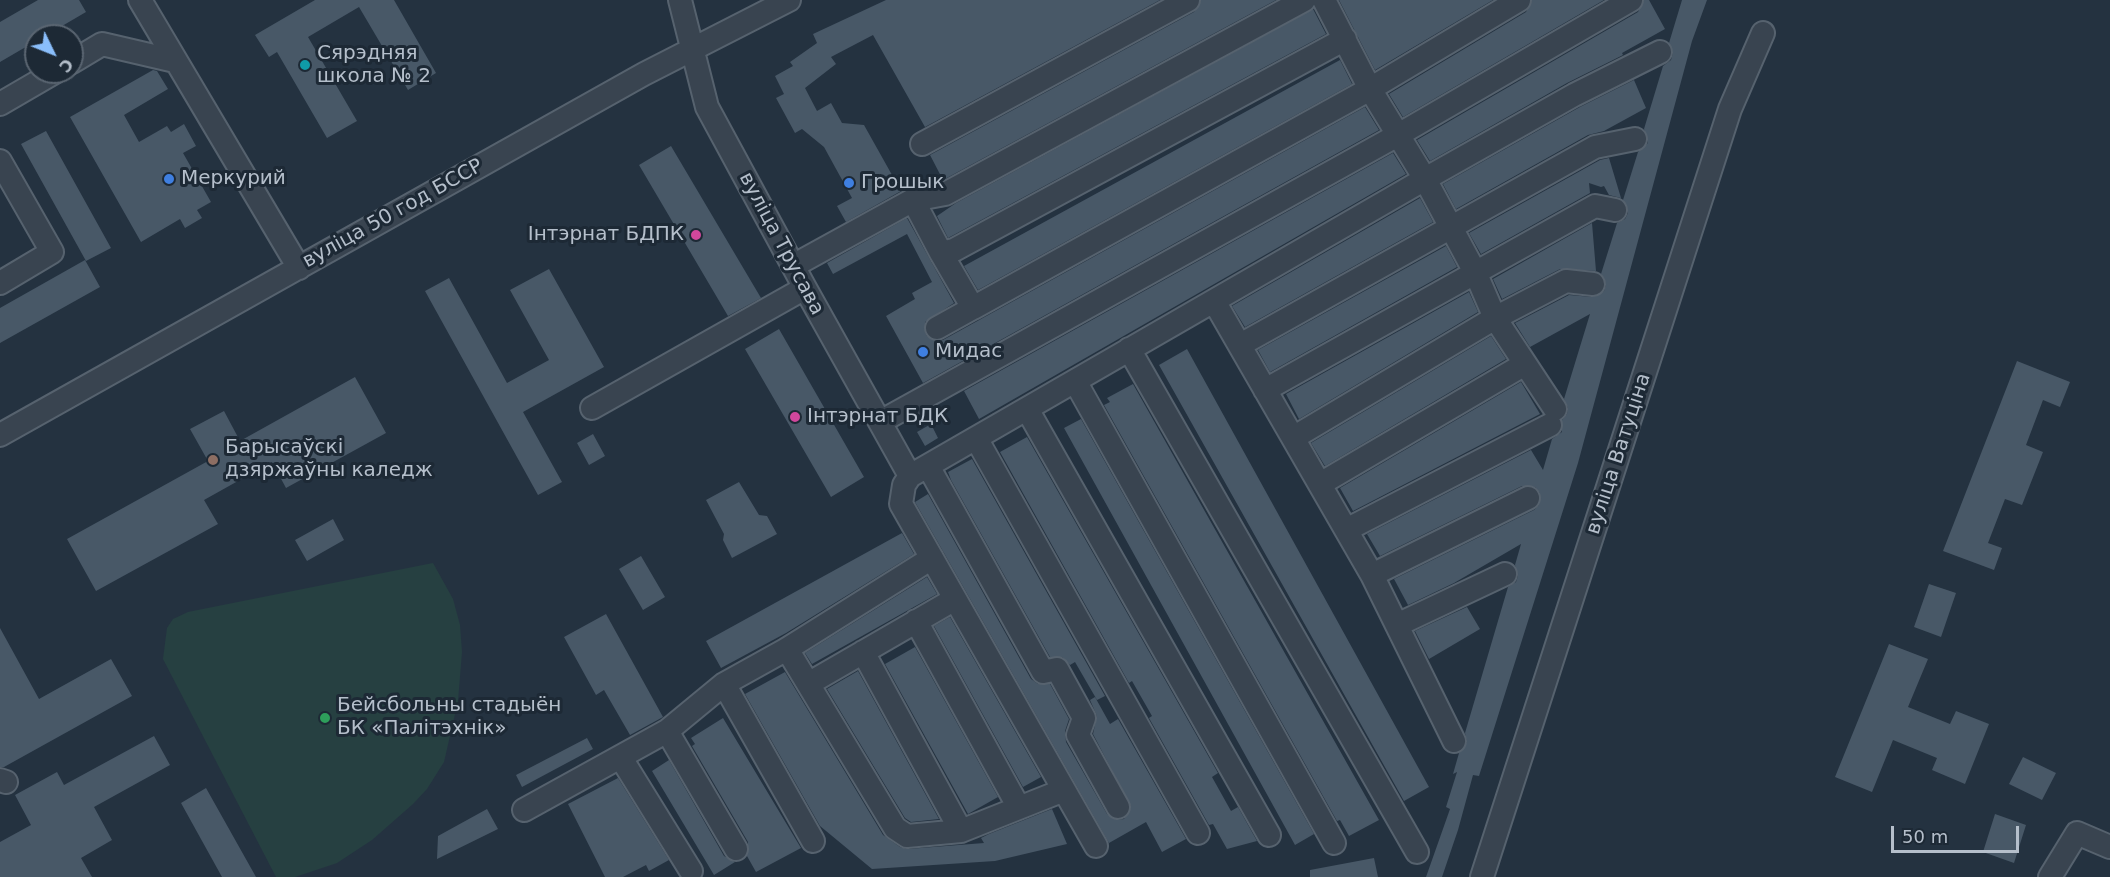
<!DOCTYPE html>
<html>
<head>
<meta charset="utf-8">
<style>
  body { margin:0 }
  #map { position:relative; width:2110px; height:877px; overflow:hidden; background:#243240; font-family:"DejaVu Sans",sans-serif }
  canvas { display:block }
  .north { position:absolute; left:24px; top:24px; width:60px; height:60px; box-sizing:border-box; background:#1d2935; border:2px solid #5a6571; border-radius:50%; rotate:133deg; font-size:16px; font-weight:700; line-height:24px; text-align:center; color:#b5bfcb }
  .north::after { content:''; display:block; margin:auto; width:21px; height:27px; background:#8abefb; clip-path:polygon(50% 0,100% 100%,50% 72%,0 100%) }
  .scale { position:absolute; left:1891px; top:826px; width:128px; height:27px; box-sizing:border-box; border:3px solid #b5bfcb; border-top:0; padding-left:8px; font-size:18px; line-height:21px; white-space:nowrap; color:#b5bfcb; -webkit-text-stroke:4px #1d2935; paint-order:stroke }
</style>
</head>
<body>
<div id="map">
<canvas width="2110" height="877"></canvas>
<div class="north">С</div>
<div class="scale">50 m</div>
</div>
<script>
const g = document.querySelector('canvas').getContext('2d');
g.lineJoin = 'round';
function paint(path, color) { g.fillStyle = color; g.fill(path, 'evenodd'); }
const shape = rows => new Path2D(rows.map(r => 'M' + r).join(''));
function strokePath(path, color, width, dash) { g.strokeStyle = color; g.lineWidth = width; g.lineCap = dash ? 'butt' : 'round'; g.setLineDash(dash || []); g.stroke(path); }
function label(font, color, halo, rows, align = 'center') {
  g.font = font + ' "DejaVu Sans",sans-serif'; g.lineWidth = 6; g.setLineDash([]); g.textBaseline = 'middle'; g.strokeStyle = halo; g.fillStyle = color; for (const [text, x, y, turn = 0] of rows) {
    g.save(); g.translate(x, y); g.rotate((+turn || 0) * Math.PI / 180); g.textAlign = isNaN(turn) ? turn : align; if (halo) g.strokeText(text, 0, 0); g.fillText(text, 0, 0); g.restore();
  }
}
const green = shape([
  [433,563,453,599,460,625,462,652,458,701,444,762,427,789,413,804,372,840,337,863,295,877,276,877,163,659,167,628,173,619,188,612]
]);
const building = shape([
  [38,0,79,0,86,12,45,36,36,36,36,41,0,62,0,22],
  [315,0,394,0,436,73,408,90,359,7,308,37,357,121,327,138,277,52,269,57,255,35],
  [886,0,1160,0,925,127,873,35,831,57,836,64,805,88,817,111,831,103,842,123,864,125,901,191,846,222,837,206,852,198,824,147,802,129,795,133,776,98,784,94,775,76,793,66,790,62,817,43,813,34],
  [1201,0,1276,0,943,180,930,155,1194,12],
  [1339,0,1493,0,1375,70],
  [1532,0,1604,0,1403,117,1389,94,1526,12],
  [1644,0,1649,0,1665,29,1622,53,1623,55,1567,83,1430,161,1417,140,1638,12],
  [1682,0,1707,0,1692,41,1578,463,1479,776,1473,775,1458,830,1442,877,1426,877,1450,809,1446,807,1457,772,1453,774,1459,753,1467,742,1465,733,1508,587,1516,582,1518,576,1515,565,1521,544,1454,583,1408,605,1394,579,1534,510,1539,505,1540,493,1535,487,1522,486,1380,556,1367,534,1531,450,1543,470,1552,439,1562,432,1562,420,1567,414,1568,408,1564,399,1590,314,1530,347,1515,323,1569,295,1592,297,1604,291,1606,285,1601,274,1617,223,1625,219,1628,213,1623,200,1638,152,1648,143,1644,129,1663,66,1671,60,1673,53,1669,43],
  [1313,9,1326,34,948,238,937,216,956,203],
  [1340,60,1352,84,978,290,964,266],
  [153,70,157,71,168,89,124,115,139,142,167,126,171,132,184,124,196,146,183,153,211,202,197,210,202,218,185,228,180,219,141,242,70,117],
  [1634,80,1646,108,1604,131,1588,135,1456,209,1443,184,1580,107],
  [1365,107,1379,130,923,383,886,316,915,299,912,293,932,282,907,234,833,274,827,263,907,218,954,303,925,322,926,335,936,341,943,340],
  [46,131,111,248,86,261,21,144],
  [671,146,761,298,728,316,639,165],
  [1393,153,1406,174,979,419,964,391],
  [1609,158,1621,198,1609,195,1604,186,1601,187,1589,183,1590,193,1481,254,1469,233,1600,160],
  [1420,198,1433,222,1245,327,1232,306],
  [1592,223,1596,271,1560,269,1502,299,1493,279],
  [1446,246,1457,267,1270,372,1258,350],
  [85,260,100,287,0,343,0,308],
  [549,269,604,367,523,412,562,482,538,495,425,291,449,278,507,383,549,360,510,290],
  [1469,292,1478,312,1299,419,1286,394],
  [779,329,864,477,831,497,745,349],
  [1491,336,1506,359,1325,466,1311,443],
  [1187,349,1429,787,1404,801,1159,365],
  [2017,361,2070,382,2060,407,2043,400,2026,445,2043,452,2022,505,2005,499,1988,543,2002,548,1994,570,1943,551],
  [355,377,386,433,286,488,272,462,204,500,218,524,96,591,67,539,208,461,190,429,224,411,240,441],
  [1521,382,1540,414,1353,511,1340,488],
  [1133,384,1379,820,1349,836,1340,820,1337,821,1104,405,1110,402,1107,398],
  [1081,419,1314,834,1295,845,1064,428],
  [931,424,938,438,925,446,917,432],
  [593,434,605,456,589,465,577,443],
  [1027,437,1218,773,1212,777,1231,811,1238,807,1257,841,1227,849,1213,824,1209,825,1149,718,1152,716,1132,681,1129,683,1000,452],
  [972,459,1105,696,1097,700,1075,662,1070,665,1062,657,1050,657,951,480,948,472],
  [739,482,759,515,767,516,777,534,732,558,723,540,724,534,706,500],
  [928,494,1031,679,1038,684,1050,684,1069,719,1065,731,1066,742,1107,814,1117,820,1124,819,1131,807,1093,734,1097,716,1090,700,1095,697,1110,724,1118,719,1186,839,1162,852,1146,822,1109,843,915,502],
  [333,519,344,540,307,561,295,540],
  [902,533,914,554,786,633,721,668,706,641],
  [641,556,665,597,643,610,619,569],
  [927,577,937,594,812,664,805,653],
  [1929,584,1956,593,1941,637,1914,627],
  [1467,607,1480,629,1429,659,1415,631],
  [606,614,663,717,630,735,604,690,596,695,564,637],
  [950,617,1041,777,1023,787,934,626],
  [0,628,39,699,111,659,132,696,4,767,0,767],
  [1889,644,1928,659,1908,707,1950,724,1956,711,1989,724,1965,784,1932,770,1937,758,1893,740,1872,792,1835,777],
  [915,647,998,797,968,814,885,664],
  [858,671,939,819,911,822,905,818,827,689],
  [785,672,883,835,900,847,908,849,984,843,981,838,989,834,1052,809,1067,844,995,861,872,869,820,826,745,694],
  [723,718,801,848,756,872,747,856,748,842,692,746,695,744,691,738],
  [154,736,170,765,94,807,112,840,81,858,92,877,0,877,0,842,31,825,15,795,57,772,64,785],
  [587,738,593,749,522,787,516,775],
  [2023,757,2056,773,2042,800,2009,784],
  [669,760,724,856,735,862,714,875,652,771],
  [618,778,669,860,649,871,646,865,623,877,605,877,568,804],
  [206,788,256,877,222,877,181,803],
  [487,809,498,829,437,859,438,836],
  [1995,814,2026,825,2014,863,1983,852],
  [1374,858,1378,877,1310,877,1310,870]
]);
const minor = shape([
  [140,0,299,268],
  [680,0,707,107,805,288,910,476],
  [1324,0,1370,89,1425,179,1476,274,1495,318,1555,409],
  [72,62,102,44,175,61],
  [0,104,55,72],
  [922,144,1188,0],
  [0,161,52,252,0,283],
  [913,200,941,253,954,250,1345,39],
  [941,253,973,308,1370,89,1519,0],
  [793,266,913,200,945,194,1304,0],
  [1214,301,1372,575,1454,741],
  [937,328,973,308],
  [1240,345,1595,147,1635,139],
  [1129,349,1417,852],
  [1075,381,1334,843],
  [1265,390,1595,206,1615,210],
  [592,408,805,288],
  [1027,409,1269,835],
  [880,422,1398,135,1631,0],
  [0,435,644,74,789,0],
  [976,438,1198,833],
  [1293,438,1495,318,1566,281,1593,284],
  [928,466,1043,672,1057,669,1084,718,1078,735,1118,807],
  [1320,484,1525,364],
  [1346,530,1550,425],
  [1372,575,1528,498],
  [916,621,1018,806],
  [1397,625,1505,574],
  [787,649,895,828,907,836,961,831,1064,790],
  [863,652,961,831],
  [724,684,813,841],
  [808,684,955,599],
  [667,731,736,849],
  [621,758,691,871],
  [0,780,6,782],
  [524,810,667,731,724,684,787,649,932,558],
  [1096,846,901,504,904,485,910,476,1425,179,1574,95,1660,52],
  [1482,877,1730,109,1763,33],
  [2050,877,2077,833,2110,847]
]);
const markers = [
  [305,65,6,"#0f9aa8"],
  [169,179,6,"#3f7fe0"],
  [849,183,6,"#3f7fe0"],
  [696,235,6,"#d1479c"],
  [923,352,6,"#3f7fe0"],
  [795,417,6,"#d1479c"],
  [213,460,6,"#8d6e63"],
  [325,718,6,"#2e9e5b"]
];
const poiNames = [
  ["Сярэдняя",317,54],
  ["школа № 2",317,77],
  ["Меркурий",181,179],
  ["Грошык",861,183],
  ["Інтэрнат БДПК",684,235,"right"],
  ["Мидас",935,352],
  ["Інтэрнат БДК",807,417],
  ["Барысаўскі",225,448],
  ["дзяржаўны каледж",225,471],
  ["Бейсбольны стадыён",337,706],
  ["БК «Палітэхнік»",337,729]
];
const streetNames = [
  ["вуліца 50 год БССР",393,214,-29],
  ["вуліца Трусава",781,244,62],
  ["вуліца Ватуціна",1619,454,-72]
];
paint(green, '#264041');
paint(building, '#485867');
strokePath(minor, '#56626e', 26);
strokePath(minor, '#394450', 22);
for (const [x, y, r, color] of markers) { const dot = new Path2D(); dot.arc(x, y, r, 0, 2 * Math.PI); g.fillStyle = color; g.fill(dot); strokePath(dot, '#1d2935', 2); }
label('20px', '#b5bfcb', '#1d2935', poiNames, 'left');
label('20px', '#b5bfcb', '#1d2935', streetNames);
</script>
</body>
</html>
